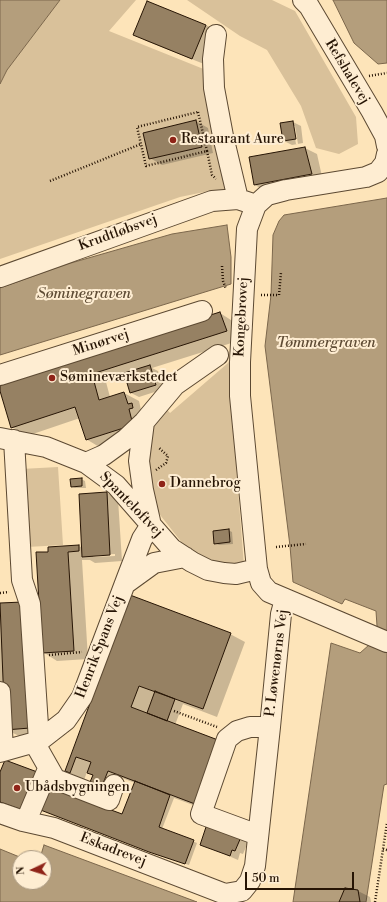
<!DOCTYPE html>
<html>
<head>
<meta charset="utf-8">
<style>
  body { margin:0 }
  #map { position:relative; width:387px; height:902px; overflow:hidden; background:#fde4b9; font-family:"Libre Bodoni",serif }
  canvas { display:block }
  .north { position:absolute; left:12px; top:850px; width:40px; height:40px; box-sizing:border-box; background:#feedd2; border:1px solid #a89780; border-radius:50%; rotate:266deg; font-size:11px; font-weight:700; line-height:16px; text-align:center; color:#271505 }
  .north::after { content:''; display:block; margin:auto; width:14px; height:18px; background:#8f2418; clip-path:polygon(50% 0,100% 100%,50% 72%,0 100%) }
  .scale { position:absolute; left:245px; top:872px; width:109px; height:18px; box-sizing:border-box; border:2px solid #271505; border-top:0; padding-left:5px; font-size:12px; line-height:14px; white-space:nowrap; color:#271505; -webkit-text-stroke:3px #feedd2; paint-order:stroke }
</style>
</head>
<body>
<div id="map">
<canvas width="387" height="902"></canvas>
<div class="north">N</div>
<div class="scale">50 m</div>
</div>
<script>
const g = document.querySelector('canvas').getContext('2d');
g.lineJoin = 'round';
function paint(path, color) { g.fillStyle = color; g.fill(path, 'evenodd'); }
const shape = rows => new Path2D(rows.map(r => 'M' + r).join(''));
function strokePath(path, color, width, dash) { g.strokeStyle = color; g.lineWidth = width; g.lineCap = dash ? 'butt' : 'round'; g.setLineDash(dash || []); g.stroke(path); }
function label(font, color, halo, rows, align = 'center') {
  g.font = font + ' "Libre Bodoni",serif'; g.lineWidth = 4; g.setLineDash([]); g.textBaseline = 'middle'; g.strokeStyle = halo; g.fillStyle = color; for (const [text, x, y, turn = 0] of rows) {
    g.save(); g.translate(x, y); g.rotate((+turn || 0) * Math.PI / 180); g.textAlign = isNaN(turn) ? turn : align; if (halo) g.strokeText(text, 0, 0); g.fillText(text, 0, 0); g.restore();
  }
}
const green = shape([
  [60,0,136,0,109,31,206,70,228,190,209,191,180,197,0,259,0,84,7,70],
  [187,0,272,0,295,11,356,117,358,144,339,154,316,148,301,106,267,50,240,36],
  [231,357,230,388,244,566,234,566,198,556,183,544,157,511,148,483,147,444,153,421,163,405,170,413,228,363],
  [58,467,63,545,27,547,21,469]
]);
const water = shape([
  [0,0,60,0,7,70,0,84,0,0],
  [333,0,387,0,387,63,378,64,354,43,333,0],
  [387,198,387,784,384,785,366,902,293,902,331,643,360,653,369,645,377,626,376,611,345,599,342,604,293,582,290,546,265,346,271,295,273,235,279,221,284,215,387,198],
  [227,225,231,257,231,284,0,355,0,288,71,263,172,234,227,225],
  [44,845,197,902,0,902,0,849,22,858,20,858,20,882,44,882,44,858,40,858,44,845]
]);
const shadow = shape([
  [206,25,217,32,204,64,146,41,134,34],
  [196,121,208,128,213,153,162,165,150,158],
  [293,122,301,126,303,143,292,145,284,141],
  [293,126,295,126,298,144,296,144],
  [305,148,317,154,323,181,266,191,255,185],
  [220,313,234,322,241,340,152,368,158,371,164,389,139,397,131,393,126,376,106,382,110,397,124,393,139,401,141,410,146,413,101,448,86,439,80,418,27,436,12,427,0,388],
  [81,479,85,481,86,488,75,488,71,486],
  [107,493,118,499,122,561,95,563,90,560,82,560,88,659,57,661,43,652,49,552,79,546,83,548],
  [115,554,115,556,93,557,93,555],
  [228,530,232,532,233,544,219,545,215,543],
  [131,597,230,634,245,642,217,717,183,704,175,725,217,742,193,805,174,798,162,829,197,843,189,865,154,854,123,815,135,783,122,778,117,794,91,781,93,776,87,772,84,780,66,771],
  [23,603,44,736,21,737,7,730,0,700,0,604],
  [240,838,248,842,243,854,240,853,238,860,201,844],
  [346,889,358,891,370,897,371,902,341,902]
]);
const building = shape([
  [147,1,206,25,192,59,133,35,147,1],
  [196,120,202,147,149,159,143,133,196,120],
  [293,121,296,139,283,141,280,123,293,121],
  [305,147,312,174,254,185,249,157,305,147],
  [220,312,227,331,92,374,99,400,124,392,128,404,132,403,133,408,129,409,133,425,86,440,75,407,11,428,0,391,0,382,220,312],
  [150,365,156,385,130,393,124,373,150,365],
  [82,478,82,486,71,487,70,479,82,478],
  [107,492,110,555,82,557,79,494,107,492],
  [229,529,230,542,214,544,213,531,229,529],
  [79,545,79,551,68,552,74,651,42,653,36,552,48,552,48,547,79,545],
  [130,595,231,633,203,709,139,686,131,707,218,740,195,804,108,771,102,786,90,782,93,775,87,773,91,762,76,757,70,773,65,771,130,595],
  [23,602,30,728,5,730,0,603,23,602],
  [155,691,175,699,167,721,147,713,155,691],
  [5,760,40,773,25,811,0,802,0,772,5,760],
  [135,781,170,795,159,827,194,840,185,864,149,852,38,809,46,786,122,814,135,781],
  [207,824,241,837,235,851,232,850,230,856,200,845,207,824],
  [345,888,358,890,360,902,339,902,345,888]
]);
const path = shape([
  [369,76,387,73],
  [198,112,207,151,146,166,137,127,198,112],
  [207,151,212,175,216,179],
  [50,181,141,144],
  [222,266,223,281,226,289],
  [261,295,279,295,281,272],
  [156,470,166,463,168,456,158,447],
  [276,547,306,544],
  [0,593,9,592],
  [49,655,82,652],
  [174,711,217,727],
  [383,849,387,850],
  [375,902,387,823]
]);
const minor = shape([
  [303,0,309,6,372,112,385,136,387,146],
  [216,35,213,59,214,88,223,136,238,199],
  [387,154,385,163,378,172,366,177,286,190,267,195,256,205,247,229,240,362,240,396,257,569,261,583,269,592,387,642],
  [0,277,212,201,238,199,256,205],
  [0,375,202,311],
  [144,422,139,461,143,490,150,521],
  [0,438,46,447,86,463,116,485,172,549,192,562,208,570,224,573,236,574,257,569],
  [14,440,22,580,30,604,39,741],
  [86,463,104,455,126,439,144,422,175,385,218,355],
  [125,584,154,563,185,557],
  [0,692,3,751],
  [34,742,55,779,109,800,114,785],
  [0,752,39,741,66,720,82,697,127,578,142,539,151,525],
  [0,813,23,821,54,828,225,894,242,891,250,881,255,866,270,727],
  [26,821,48,769],
  [258,835,201,814,227,739,237,731,250,727,270,727,281,614,285,599]
]);
const markers = [
  [173,140,4,"#8f2418"],
  [52,378,4,"#8f2418"],
  [162,484,4,"#8f2418"],
  [17,788,4,"#8f2418"]
];
const streetNames = [
  ["Refshalevej",347,72,59],
  ["Krudtløbsvej",118,233,-20],
  ["Kongebrovej",242,317,-87],
  ["Minørvej",101,343,-18],
  ["Spanteloftvej",131,505,46],
  ["Henrik Spans Vej",100,647,-69],
  ["P. Løwenørns Vej",277,663,-83],
  ["Eskadrevej",113,850,21]
];
const poiNames = [
  ["Restaurant Aure",181,140],
  ["Sømineværkstedet",60,378],
  ["Dannebrog",170,484],
  ["Ubådsbygningen",25,788]
];
const waterNames = [
  ["Søminegraven",84,294],
  ["Tømmergraven",326,343]
];
paint(green, '#d9c19a');
paint(water, '#b49e7c');
strokePath(water, '#7c674c', 1);
paint(shadow, '#0003');
paint(building, '#968163');
strokePath(building, '#271505', 1);
strokePath(minor, '#5c4932', 22);
strokePath(path, '#271505', 2.5, [1, 2]);
strokePath(minor, '#feedd2', 20);
for (const [x, y, r, color] of markers) { const dot = new Path2D(); dot.arc(x, y, r, 0, 2 * Math.PI); g.fillStyle = color; g.fill(dot); strokePath(dot, '#feedd2', 1.5); }
label('14px', '#271505', '#feedd2', streetNames);
label('14px', '#271505', '#feedd2', poiNames, 'left');
label('italic 15px', '#5f4c35', '#feedd2', waterNames);
</script>
</body>
</html>
